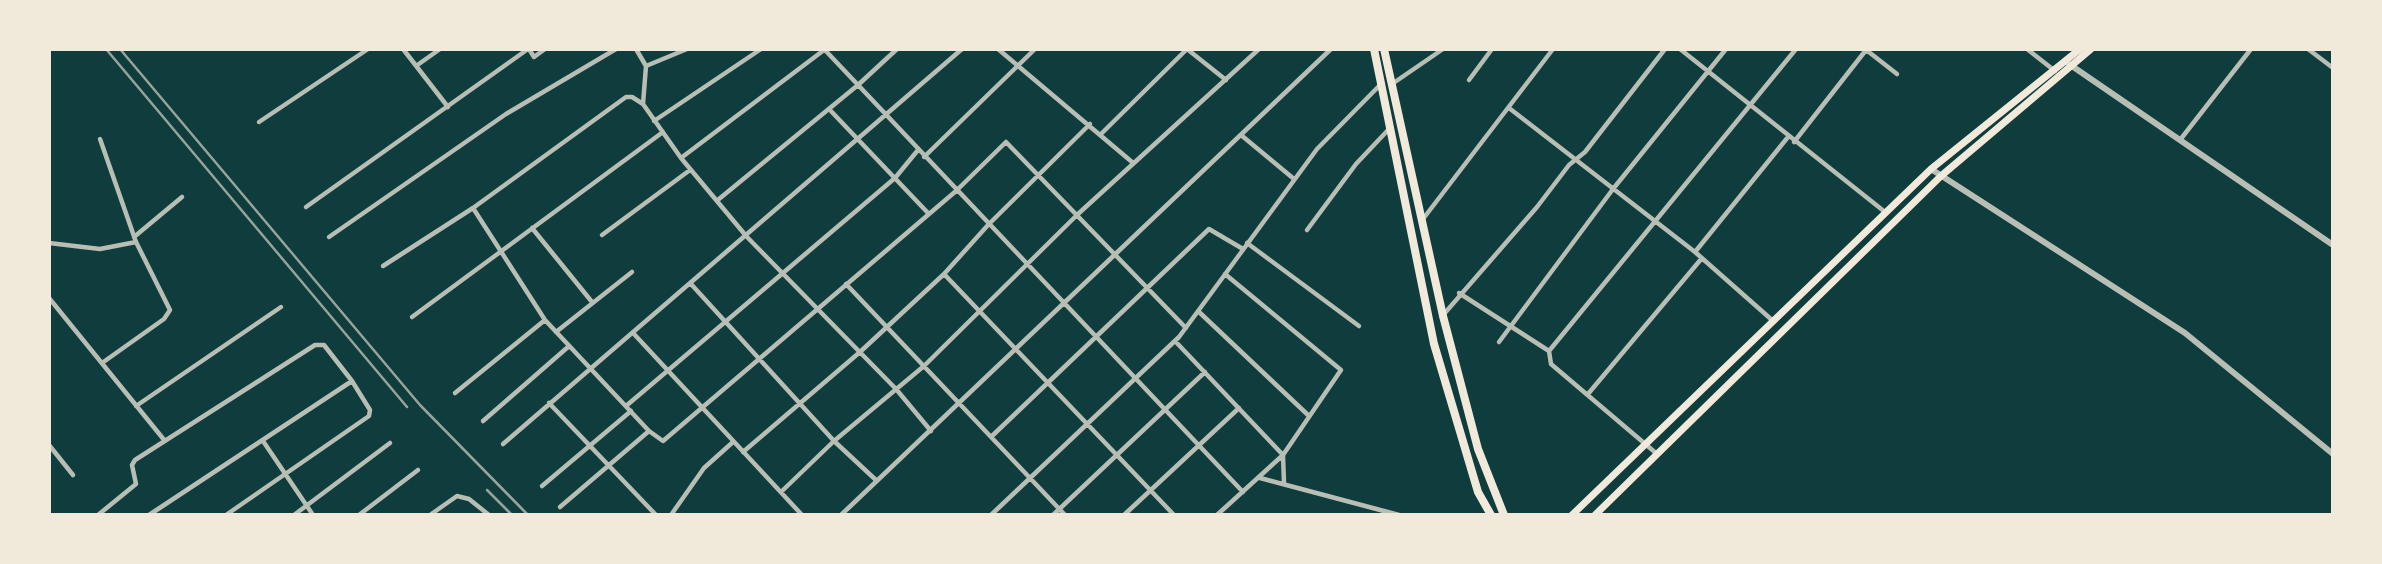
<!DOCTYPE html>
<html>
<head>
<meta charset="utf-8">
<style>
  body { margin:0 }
  #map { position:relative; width:2382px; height:564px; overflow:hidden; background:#0f3d3e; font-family:"PT Sans",sans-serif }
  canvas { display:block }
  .frame { position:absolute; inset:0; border:51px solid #f1e9da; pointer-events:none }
</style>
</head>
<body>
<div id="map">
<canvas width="2382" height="564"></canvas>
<div class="frame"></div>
</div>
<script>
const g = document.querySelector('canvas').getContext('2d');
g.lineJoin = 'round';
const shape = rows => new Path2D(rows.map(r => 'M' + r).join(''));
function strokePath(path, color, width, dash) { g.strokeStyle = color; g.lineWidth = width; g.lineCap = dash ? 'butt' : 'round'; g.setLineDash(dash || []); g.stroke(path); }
const minor = shape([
  [403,49,448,107],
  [529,49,534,57,545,49],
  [636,49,646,66,687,49],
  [824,49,1243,492],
  [998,49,1132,162],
  [1187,49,1226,80],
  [1680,49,1885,212],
  [1865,49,1897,74],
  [2027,49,2055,71],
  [2308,49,2333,68],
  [416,66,440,49],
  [1469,80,1492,49],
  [1392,84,1443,49],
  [643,104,646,66],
  [1509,108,1695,252,1772,320],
  [829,109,928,213],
  [654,121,761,49],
  [259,122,368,49],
  [1101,134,1187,49],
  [1241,135,1294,179],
  [100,139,136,242,170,310,164,319,102,363],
  [2180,140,2251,49],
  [1794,142,1866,50],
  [924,157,1035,49],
  [681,158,824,50],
  [719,199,858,85,897,49],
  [306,207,528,49],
  [473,208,545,320,649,431,663,441,956,191,1006,142,1186,328],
  [1423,219,1553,49],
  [532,228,592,302],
  [1307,230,1356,164,1389,129],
  [602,235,690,170],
  [134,237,182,197],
  [329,237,506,114,616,49],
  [49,243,100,249,136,242],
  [1247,243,1359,326],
  [1695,252,1788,137],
  [383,266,473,208,626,97,632,97,643,104,681,158,747,237,896,389,931,431],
  [944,274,988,225,1090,124],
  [691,284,834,441,877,481],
  [846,284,1065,515],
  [1459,293,1549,351],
  [49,298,165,441],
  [1198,311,1308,415],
  [1444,314,1537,207,1569,165,1585,152,1665,49],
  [412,317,663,132],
  [556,332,632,272],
  [634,334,802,515],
  [1175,341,1283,455,1284,483],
  [1499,342,1613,189,1726,49],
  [455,393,545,320],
  [1588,394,1702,258],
  [549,403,656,515],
  [136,406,281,307],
  [626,406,895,178,918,150],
  [483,421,568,347],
  [992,436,1209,229,1243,249],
  [263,441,313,515],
  [503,444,962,49],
  [49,445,73,475],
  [743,452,860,352,944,274,1174,515],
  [1657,454,1551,364,1549,351,1796,49],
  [1260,478,1399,515],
  [542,486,631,411],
  [781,492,834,441,924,366,1078,214,1259,49],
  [560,507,649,431],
  [98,515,136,484,132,465,135,460,315,345,324,345,352,381,370,410,369,416,226,515],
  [149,515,352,381],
  [294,515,390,443],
  [359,515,418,470],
  [430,515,457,496,469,499,489,515],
  [671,515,704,468,733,442],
  [841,515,1331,49],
  [991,515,1179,337,1317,149,1381,84],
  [1053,515,1205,372],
  [1124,515,1239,408],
  [1217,515,1283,455,1341,370,1225,274]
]);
const tertiary = shape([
  [2069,64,2333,245],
  [1931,169,2185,333,2333,454]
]);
const secondary = shape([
  [1572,515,1931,169,2080,49],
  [1595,515,1941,176,2091,49]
]);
const primary = shape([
  [1374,49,1434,344,1478,492,1491,515],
  [1384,49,1443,316,1478,449,1504,515]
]);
const rail = shape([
  [106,49,407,407],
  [120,49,420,405,528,515],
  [487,490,512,515]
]);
strokePath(minor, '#b8beb3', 4.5);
strokePath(tertiary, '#b8beb3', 6);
strokePath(secondary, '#f1e9da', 7);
strokePath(primary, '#f1e9da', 8);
strokePath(rail, '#97a49c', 2.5);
</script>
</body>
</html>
